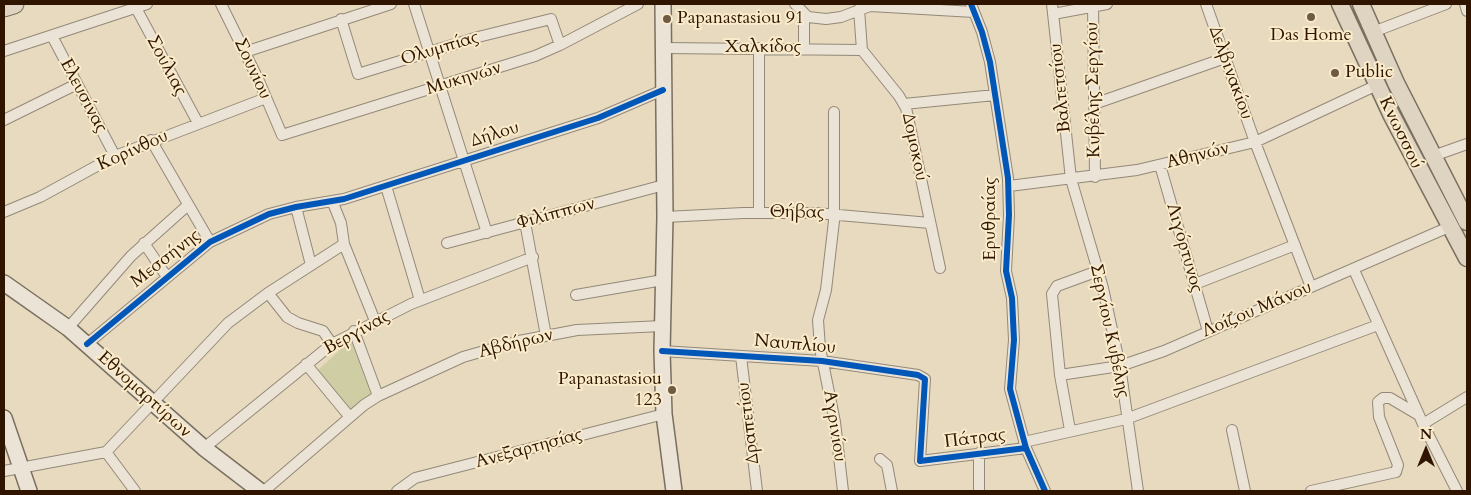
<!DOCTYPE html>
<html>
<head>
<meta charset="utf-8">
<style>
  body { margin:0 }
  #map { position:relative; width:1471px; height:495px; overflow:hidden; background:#e7dabf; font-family:Cardo,serif }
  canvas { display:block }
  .frame { position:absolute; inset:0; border:5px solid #2f1500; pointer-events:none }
  .north { position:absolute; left:1401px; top:425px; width:50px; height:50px; -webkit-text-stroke:4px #faebca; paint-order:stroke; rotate:0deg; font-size:14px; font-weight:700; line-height:20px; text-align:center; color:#2f1500 }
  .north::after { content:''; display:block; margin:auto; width:18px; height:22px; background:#2f1500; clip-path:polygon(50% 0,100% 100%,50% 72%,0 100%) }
</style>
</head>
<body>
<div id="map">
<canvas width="1471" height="495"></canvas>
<div class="frame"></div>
<div class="north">N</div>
</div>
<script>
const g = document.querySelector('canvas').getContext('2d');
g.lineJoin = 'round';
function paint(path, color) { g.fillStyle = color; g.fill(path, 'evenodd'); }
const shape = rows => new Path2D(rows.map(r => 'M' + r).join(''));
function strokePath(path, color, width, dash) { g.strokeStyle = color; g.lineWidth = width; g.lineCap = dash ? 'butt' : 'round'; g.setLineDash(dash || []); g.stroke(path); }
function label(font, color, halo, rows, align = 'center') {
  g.font = font + ' Cardo,serif'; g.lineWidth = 4; g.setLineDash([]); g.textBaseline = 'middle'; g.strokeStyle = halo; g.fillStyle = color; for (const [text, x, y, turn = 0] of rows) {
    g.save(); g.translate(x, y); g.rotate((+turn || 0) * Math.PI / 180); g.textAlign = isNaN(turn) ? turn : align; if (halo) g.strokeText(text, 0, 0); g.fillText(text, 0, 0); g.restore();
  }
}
const green = shape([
  [351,340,371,394,352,412,318,370]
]);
const street = shape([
  [221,4,259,81,282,135,535,56,560,45,638,4],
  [414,4,487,233],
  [795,4,808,17,826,19,841,17,870,6,974,12],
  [971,4,982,32,990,62,1008,178,1009,215,1006,271,1012,298,1014,340,1010,389,1026,448,1045,491],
  [1052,4,1071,179,1103,288,1120,366,1138,491],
  [1093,4,1095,177],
  [1206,4,1255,142,1311,287],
  [1465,4,1467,11],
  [136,8,198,123],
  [859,9,862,50,899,96,906,108,940,268],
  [1053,14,1107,4],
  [341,19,358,74,478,37,551,19,560,45],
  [1373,32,1446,4],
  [52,36,115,156],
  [663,48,862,50],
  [759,48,759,213],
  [804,48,804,15],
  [4,51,147,4],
  [245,52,391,4],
  [904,104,995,95],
  [1094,104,1225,58],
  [834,112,834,221,826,290,818,320,820,348,835,422,843,491],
  [4,120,77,84],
  [151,140,210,242],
  [1433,156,1467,144],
  [1160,165,1208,331],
  [386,186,420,300],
  [1009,186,1137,170,1255,142,1377,85],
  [333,203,341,223,344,244,375,321],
  [296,207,311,265],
  [4,212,40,197,115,156,266,98],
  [665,217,743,213,816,213,930,223],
  [525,222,546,336],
  [144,243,167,277],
  [447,243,664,185],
  [1354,270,1423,424,1457,491],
  [1195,284,1295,245],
  [268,293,287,317,298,323,323,331,332,344],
  [576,295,663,280],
  [68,328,131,256,188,205],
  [354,331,378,396],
  [87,344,210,242,269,214,296,207,344,199,598,118,663,90],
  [662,351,822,361,918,375,925,379,920,461,1026,448],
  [741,356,757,491],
  [306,364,349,416],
  [1060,375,1120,366,1164,351,1449,227],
  [1423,424,1467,397],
  [1070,430,1060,375,1052,294,1057,286,1098,271],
  [1232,430,1245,491],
  [1024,442,1126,419,1378,325],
  [204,448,332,344,411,304,533,257],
  [106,452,135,491],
  [979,453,979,491],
  [880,459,887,465,892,491],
  [4,471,106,452,228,323,268,293,344,244],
  [264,491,364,405,378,396,463,357,519,341,577,330,662,326],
  [397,491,415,478,664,414],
  [1311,491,1396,472,1398,465,1379,417,1378,402,1383,398,1390,398,1417,414]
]);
const secondary = shape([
  [663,4,665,217,662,351,664,414,674,491],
  [4,283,68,328,204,448,260,491],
  [4,418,29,491]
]);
const primary = shape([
  [1340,4,1391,114,1467,258],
  [1361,4,1396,83,1467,222]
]);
const highway = shape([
  [4,7,14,4]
]);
const cycleway = shape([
  [971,4,982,32,990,62,1008,178,1009,215,1006,271,1012,298,1014,340,1010,389,1026,448,1045,491],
  [87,344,210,242,269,214,296,207,344,199,598,118,663,90],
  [662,351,822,361,918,375,925,379,920,461,1026,448]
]);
const markers = [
  [1311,17,5,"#6f5a43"],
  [667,19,5,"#6f5a43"],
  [1335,73,5,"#6f5a43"],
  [672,390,5,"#6f5a43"]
];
const poiNames = [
  ["Papanastasiou 91",677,19],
  ["Das Home",1311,36,"center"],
  ["Public",1345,73],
  ["Papanastasiou",662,380,"right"],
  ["123",662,401,"right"]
];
const streetNames = [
  ["Χαλκίδος",763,48],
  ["Ολυμπίας",440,49,-17],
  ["Σούλιας",166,66,62],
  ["Σουνίου",252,69,65],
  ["Δελβινακίου",1230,73,70],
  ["Μυκηνών",464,79,-17],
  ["Βαλτετσίου",1061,88,-96],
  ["Κυβέλης Σεργίου",1094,90,-91],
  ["Ελευσίνας",83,96,62],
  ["Κνωσσού",1400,133,64],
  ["Δήλου",495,135,-17],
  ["Δομοκού",914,147,78],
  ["Κορίνθου",133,151,-24],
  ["Αθηνών",1198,156,-14],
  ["Θήβας",797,213,1],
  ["Φιλίππων",556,214,-15],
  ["Ερυθραίας",991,219,-90],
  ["Λιγόρτυνος",1184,248,74],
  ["Μεσσήνης",166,259,-38],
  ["Λοίζου Μάνου",1257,310,-23],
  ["Σεργίου Κυβέλης",1109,331,78],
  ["Βεργίνας",357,333,-29],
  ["Αβδήρων",516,344,-14],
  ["Ναυπλίου",795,345,5],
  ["Εθνομαρτύρων",144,395,42],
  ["Δραπετίου",749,423,-97],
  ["Αγρινίου",834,426,81],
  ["Πάτρας",975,439,-7],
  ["Ανεξαρτησίας",529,449,-15]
];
paint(green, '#cecda4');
strokePath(street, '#948978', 12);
strokePath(secondary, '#7a6f5e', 18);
strokePath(primary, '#7a6f5e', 19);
strokePath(highway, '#7a6f5e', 21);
strokePath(street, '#eae3d6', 10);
strokePath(secondary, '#eae3d6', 15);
strokePath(primary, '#ded4c1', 16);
strokePath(highway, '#ded4c1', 19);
strokePath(cycleway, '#0057b8', 6);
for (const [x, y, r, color] of markers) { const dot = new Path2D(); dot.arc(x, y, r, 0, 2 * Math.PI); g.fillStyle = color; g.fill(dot); strokePath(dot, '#faebca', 2); }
label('18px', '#2f1500', '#faebca', poiNames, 'left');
label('18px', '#2f1500', '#faebca', streetNames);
</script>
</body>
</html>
